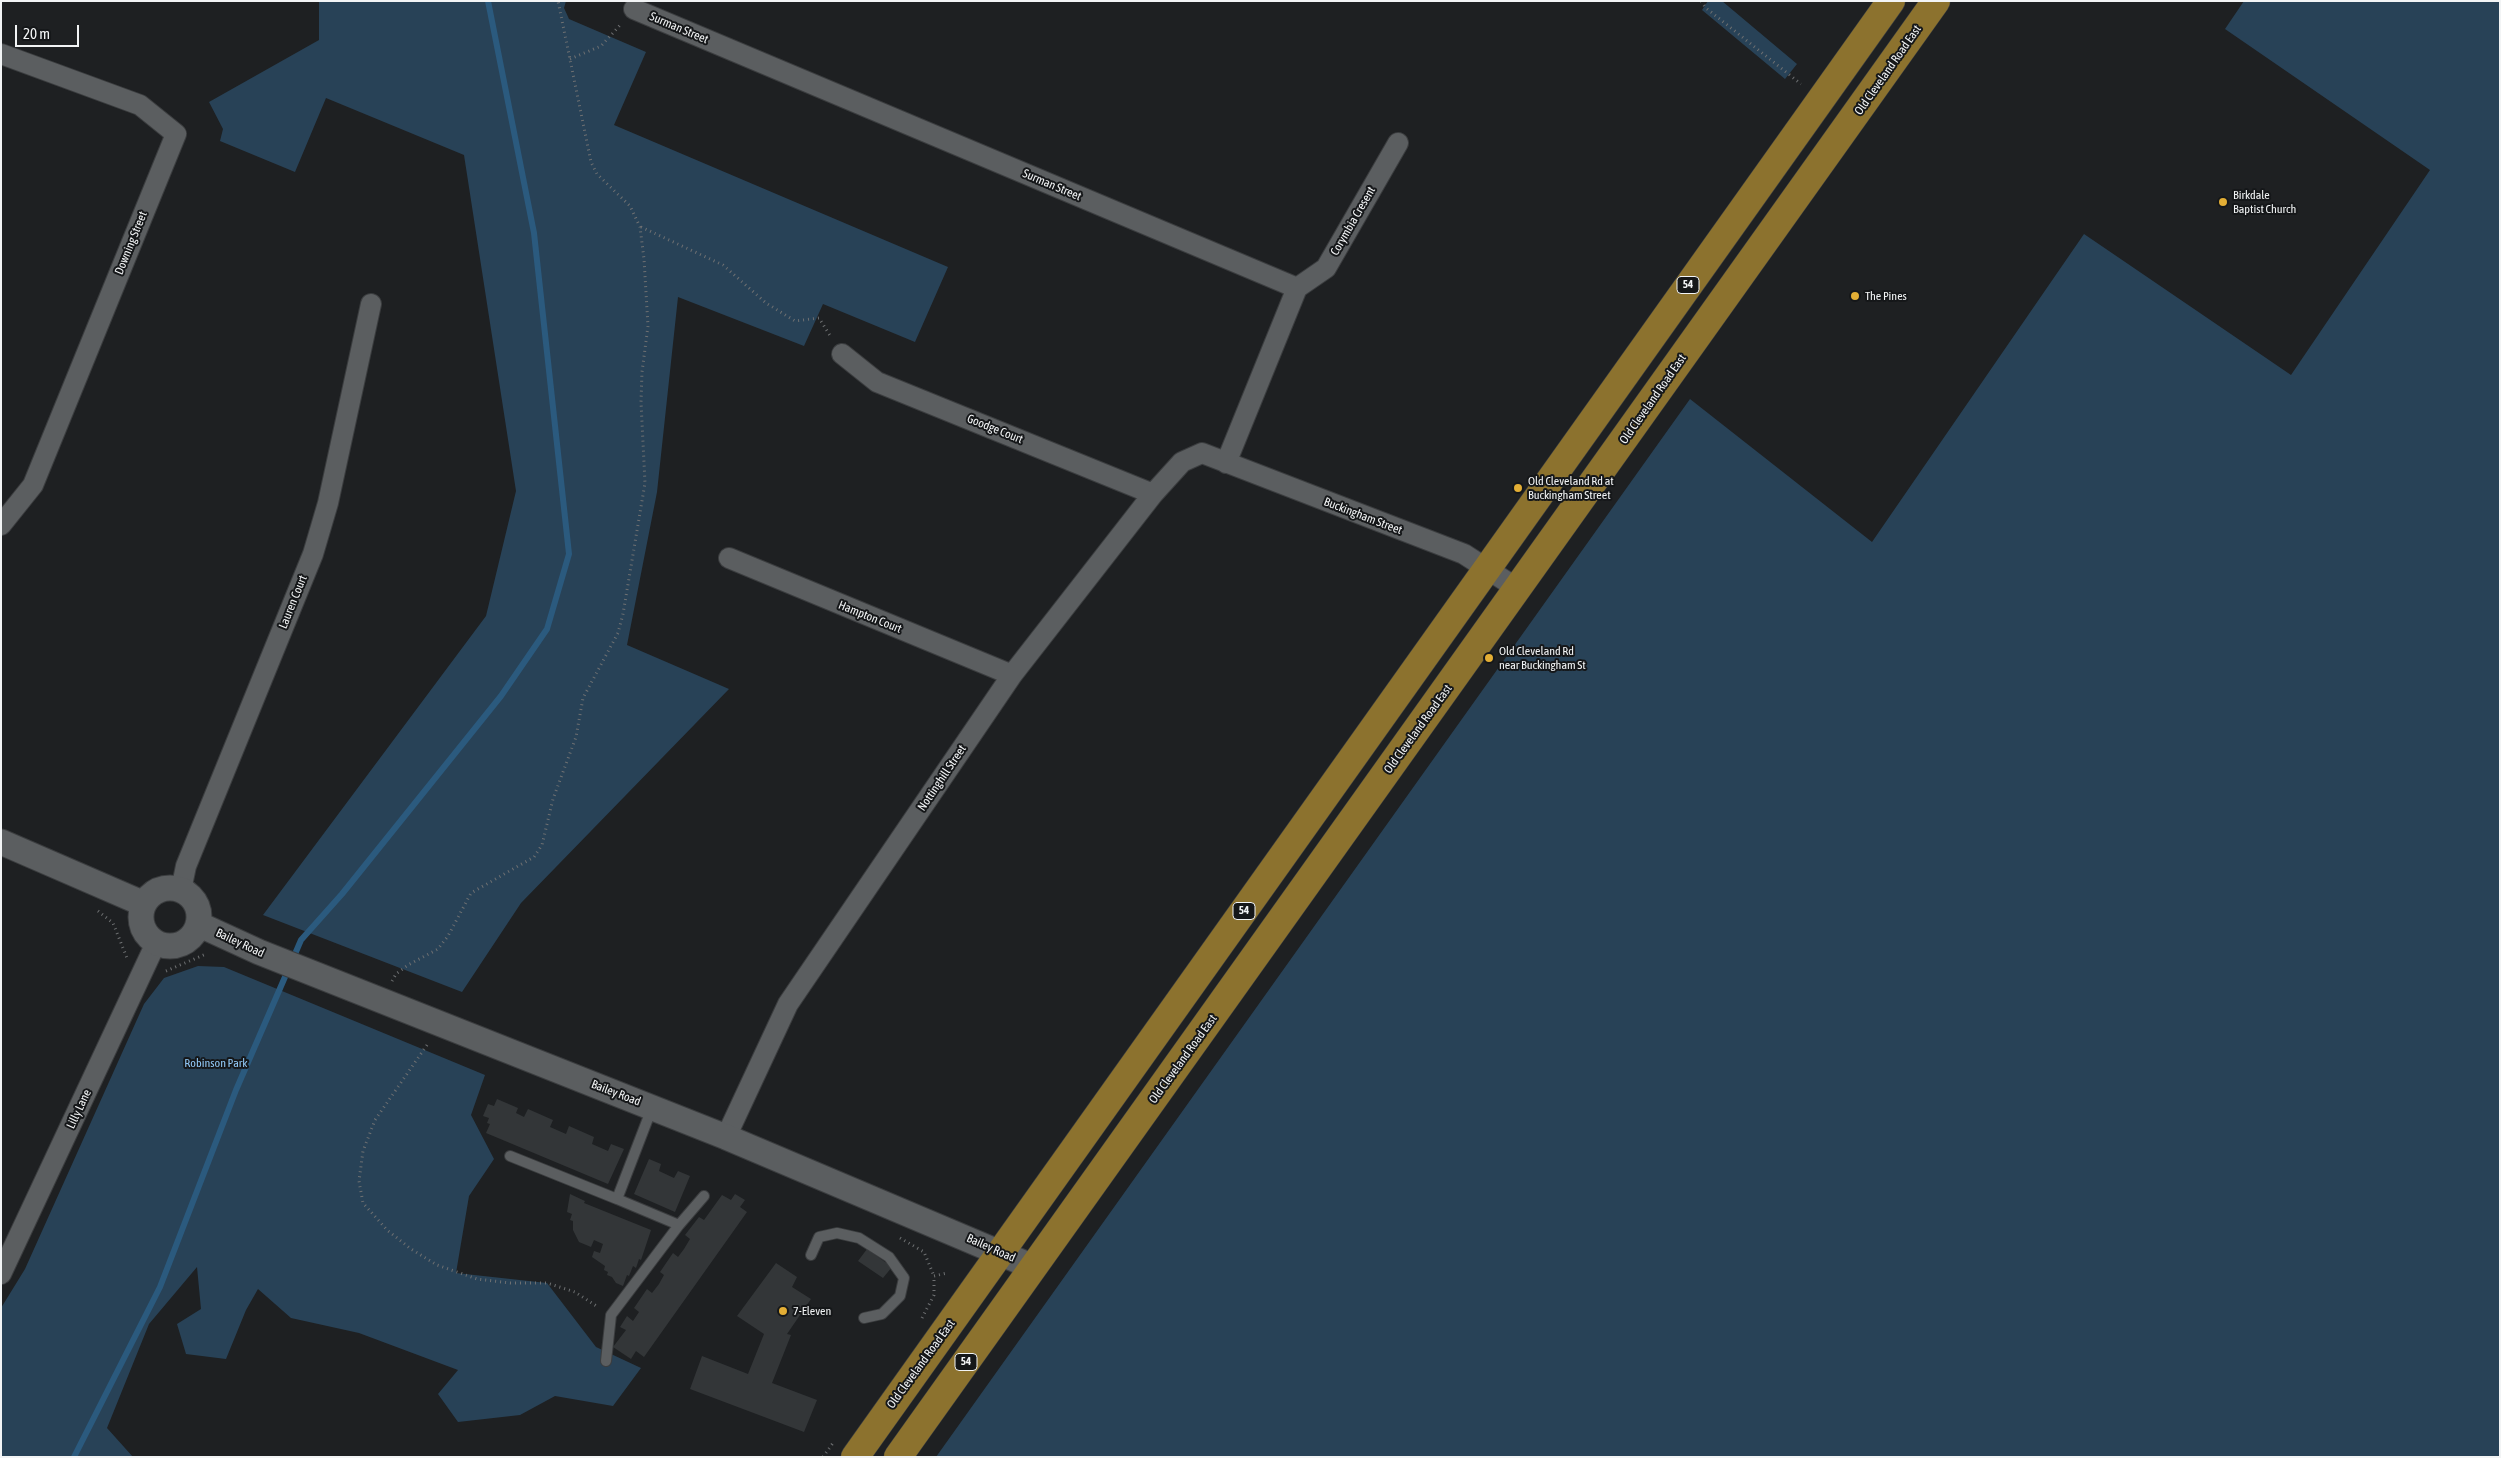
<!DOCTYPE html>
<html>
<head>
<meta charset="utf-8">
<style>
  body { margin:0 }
  #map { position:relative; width:2501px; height:1458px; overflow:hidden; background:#1e2022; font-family:"Asap Condensed",sans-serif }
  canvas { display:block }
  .frame { position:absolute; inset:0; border:2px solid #f2f4f5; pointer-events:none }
  .scale { position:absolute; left:15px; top:25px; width:64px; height:22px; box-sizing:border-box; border:2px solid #f2f4f5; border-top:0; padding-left:6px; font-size:15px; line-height:18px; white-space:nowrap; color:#f2f4f5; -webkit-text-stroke:4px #151719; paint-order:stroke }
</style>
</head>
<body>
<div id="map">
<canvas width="2501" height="1458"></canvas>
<div class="frame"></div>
<div class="scale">20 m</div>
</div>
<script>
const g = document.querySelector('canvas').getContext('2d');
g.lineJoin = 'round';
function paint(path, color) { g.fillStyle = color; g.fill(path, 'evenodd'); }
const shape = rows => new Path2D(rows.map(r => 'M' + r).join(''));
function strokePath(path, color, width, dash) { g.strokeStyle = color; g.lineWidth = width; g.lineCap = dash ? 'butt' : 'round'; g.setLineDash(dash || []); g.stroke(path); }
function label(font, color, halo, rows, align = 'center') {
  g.font = font + ' "Asap Condensed",sans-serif'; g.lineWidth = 4; g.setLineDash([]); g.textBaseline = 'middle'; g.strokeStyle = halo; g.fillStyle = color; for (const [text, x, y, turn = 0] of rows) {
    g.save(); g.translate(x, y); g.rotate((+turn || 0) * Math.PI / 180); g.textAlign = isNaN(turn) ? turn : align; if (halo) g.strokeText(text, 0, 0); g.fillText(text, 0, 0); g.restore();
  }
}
const green = shape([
  [319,1,566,1,564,8,569,19,646,52,614,125,948,267,915,342,823,304,804,346,678,297,657,492,627,645,729,689,521,903,462,992,263,915,486,616,516,491,464,155,326,98,295,172,220,141,223,129,209,102,319,40],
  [1708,1,1722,1,1797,64,1785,79,1702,10],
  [2244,1,2500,1,2500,1457,936,1457,1690,399,1872,542,2084,234,2291,375,2430,170,2225,29],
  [198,966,224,967,485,1075,471,1115,494,1159,469,1196,456,1273,547,1283,596,1347,641,1368,613,1406,555,1396,520,1415,458,1422,438,1394,458,1370,359,1333,291,1318,258,1289,246,1310,226,1359,186,1354,177,1324,201,1309,197,1267,149,1324,107,1428,133,1457,1,1457,1,1308,25,1269,144,1004,164,978]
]);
const stream = shape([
  [292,961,301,940,342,894,501,696,547,629,569,554,534,233,488,1],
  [74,1457,160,1287,236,1090,288,970]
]);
const building = shape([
  [497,1099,518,1108,516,1113,524,1117,528,1109,553,1120,550,1127,566,1134,569,1126,594,1137,592,1144,608,1151,611,1144,624,1149,608,1184,486,1133,490,1124,487,1123,489,1118,483,1116,488,1104,494,1106],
  [649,1159,661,1164,659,1171,674,1178,678,1171,690,1176,675,1212,634,1194],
  [570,1194,585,1201,584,1203,651,1230,641,1260,639,1259,636,1268,633,1266,629,1276,627,1275,623,1286,616,1283,612,1277,607,1275,608,1272,604,1270,605,1266,592,1257,594,1251,600,1253,603,1244,594,1240,591,1247,579,1242,573,1230,573,1221,570,1220,572,1214,567,1212],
  [735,1194,745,1200,740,1207,747,1212,644,1357,636,1351,631,1359,613,1347,626,1330,620,1327,627,1316,633,1321,639,1312,634,1308,647,1289,652,1293,659,1284,664,1275,660,1272,673,1253,678,1257,684,1249,690,1239,685,1235,699,1217,704,1220,722,1195,731,1200],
  [867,1249,892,1267,883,1278,858,1261],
  [776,1263,797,1277,792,1287,811,1299,787,1334,791,1335,772,1383,817,1400,804,1432,690,1389,702,1356,748,1374,764,1334,737,1316]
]);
const path = shape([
  [1701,1,1706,8,1801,84],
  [570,59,601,46,622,23],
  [641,227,723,265,766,303,795,321,819,318,831,337],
  [98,911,113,923,127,958],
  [166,971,206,954],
  [392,981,396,974,408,965,438,949,448,936,471,893,534,857,542,845,553,799,576,737,583,698,618,633,623,614,645,483,641,402,642,372,648,326,644,259,640,227,630,206,597,174,591,162,558,1],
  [427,1045,375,1120,363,1151,359,1181,363,1203,387,1230,411,1249,437,1265,477,1279,510,1283,547,1283,575,1292,598,1307],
  [900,1238,924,1252,934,1276],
  [922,1318,934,1295,934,1276,947,1273],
  [823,1457,833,1443]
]);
const service = shape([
  [510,1156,617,1199,652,1108],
  [617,1199,679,1225],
  [811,1255,819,1237,837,1233,859,1238,889,1257,904,1278,900,1296,882,1314,864,1318],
  [606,1361,611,1315,679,1225,704,1196]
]);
const minor = shape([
  [634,9,1297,288,1226,463],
  [1,54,140,105,176,134,33,485,1,525],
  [1297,288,1326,268,1398,143],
  [842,354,877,382,1153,494],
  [729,558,1012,675],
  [181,890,186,866,313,554,328,503,371,304],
  [726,1137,788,1004,1012,675,1153,494,1182,462,1202,453,1464,554,1518,589],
  [1,1274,156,943]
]);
const tertiary = shape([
  [1,842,144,904],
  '141 917a29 29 0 1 1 58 0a29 29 0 1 1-58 0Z',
  [198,924,259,952,726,1137,1033,1267]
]);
const primary = shape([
  [855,1457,1891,1],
  [898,1457,1936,1]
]);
const markers = [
  [2223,202,5,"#e3ae35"],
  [1855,296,5,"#e3ae35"],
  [1518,488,5,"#e3ae35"],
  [1489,658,5,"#e3ae35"],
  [783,1311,5,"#e3ae35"]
];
const shields = [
  [1688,285,22],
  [1244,911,22],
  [966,1362,22]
];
const shieldNames = [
  ["54",1688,285],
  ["54",1244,911],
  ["54",966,1362]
];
const streetNames = [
  ["Surman Street",679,28,23],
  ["Old Cleveland Road East",1888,70,-55],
  ["Surman Street",1052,185,23],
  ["Corymbia Cresent",1353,221,-60],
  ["Downing Street",131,243,-68],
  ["Old Cleveland Road East",1653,399,-55],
  ["Goodge Court",995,429,22],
  ["Buckingham Street",1363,516,21],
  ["Lauren Court",293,602,-68],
  ["Hampton Court",870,617,22],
  ["Old Cleveland Road East",1418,729,-54],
  ["Nottinghill Street",942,778,-56],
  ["Bailey Road",240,943,25],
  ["Old Cleveland Road East",1183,1059,-54],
  ["Bailey Road",616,1093,21],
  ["Lilly Lane",79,1109,-65],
  ["Bailey Road",991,1248,24],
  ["Old Cleveland Road East",921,1364,-54]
];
const poiNames = [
  ["Birkdale",2233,195],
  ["Baptist Church",2233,209],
  ["The Pines",1865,296],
  ["Old Cleveland Rd at",1528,481],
  ["Buckingham Street",1528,495],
  ["Old Cleveland Rd",1499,651],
  ["near Buckingham St",1499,665],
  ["7-Eleven",793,1311]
];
const parkNames = [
  ["Robinson Park",216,1063]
];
paint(green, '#284257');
strokePath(stream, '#2b5a7e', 6);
paint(building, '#333638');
strokePath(service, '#3b3d3f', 12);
strokePath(minor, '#3b3d3f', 22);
strokePath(tertiary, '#3b3d3f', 27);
strokePath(primary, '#3b3d3f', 29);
strokePath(path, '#6e7072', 3, [1, 4]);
strokePath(service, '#5b5e60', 10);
strokePath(minor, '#5b5e60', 20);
strokePath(tertiary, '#5b5e60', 25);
strokePath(primary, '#8c722e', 28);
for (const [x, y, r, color] of markers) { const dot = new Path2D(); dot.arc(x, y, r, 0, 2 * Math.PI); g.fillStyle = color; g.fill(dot); strokePath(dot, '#151719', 2); }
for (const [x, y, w] of shields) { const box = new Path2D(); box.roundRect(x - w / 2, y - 8.5, w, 17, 4); g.fillStyle = '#151719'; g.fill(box); strokePath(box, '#f2f4f5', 1); }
label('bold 11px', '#f2f4f5', null, shieldNames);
label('12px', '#f2f4f5', '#151719', streetNames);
label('12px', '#f2f4f5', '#151719', poiNames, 'left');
label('12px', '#91c8f6', '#151719', parkNames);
</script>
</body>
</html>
